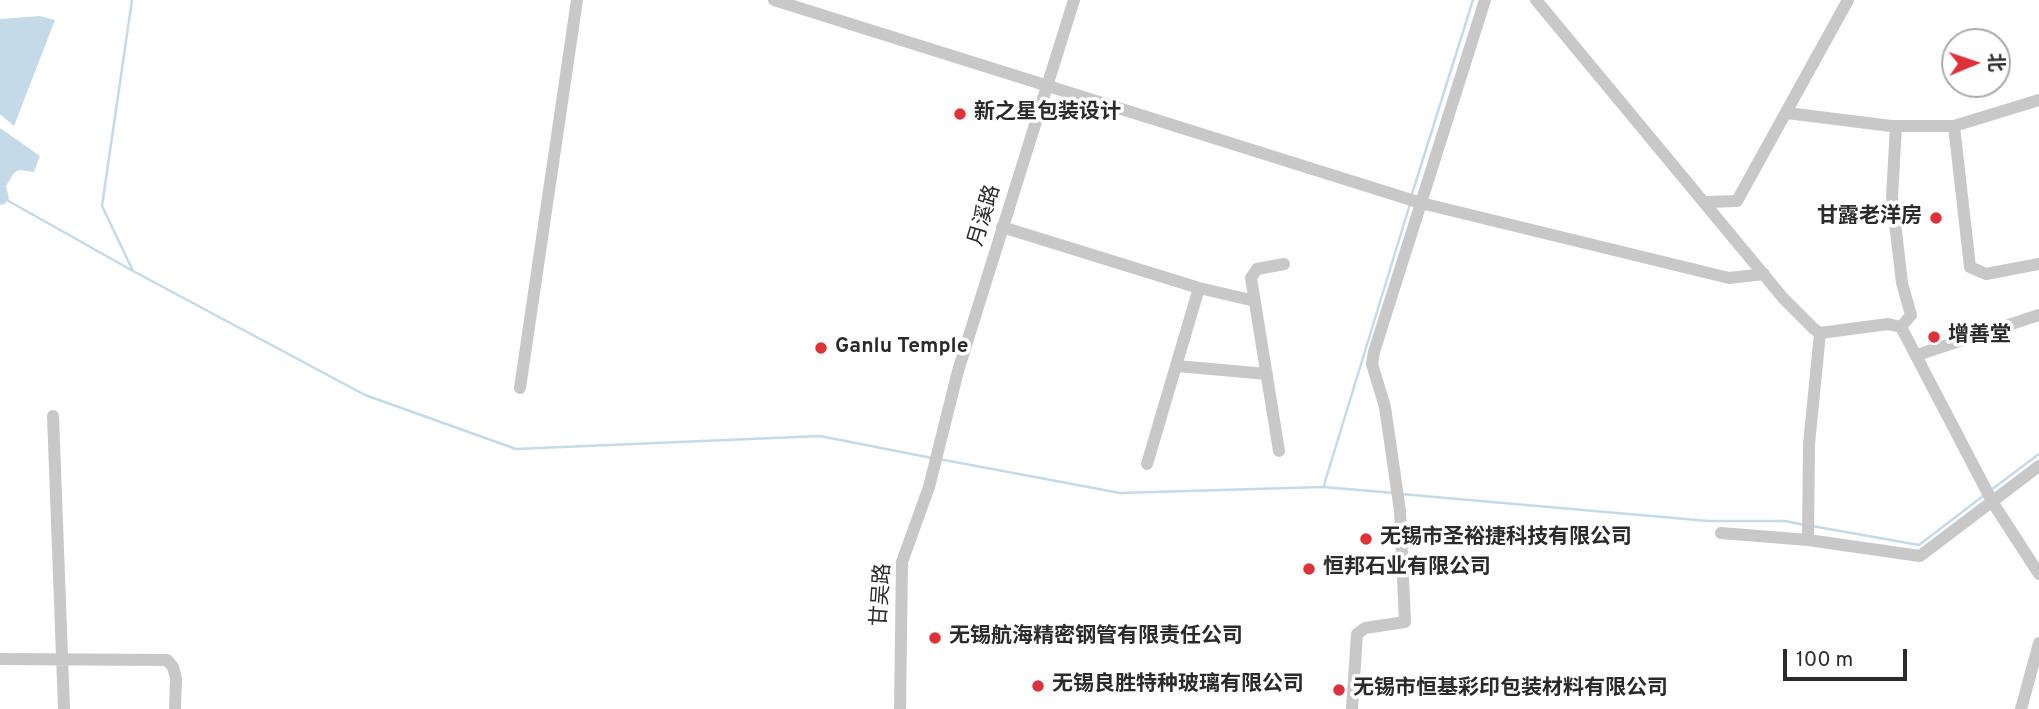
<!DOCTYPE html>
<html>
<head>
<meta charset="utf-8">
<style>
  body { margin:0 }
  #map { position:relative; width:2039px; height:709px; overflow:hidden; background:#fff; font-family:Overpass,"Noto Sans SC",sans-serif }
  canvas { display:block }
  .north { position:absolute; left:1941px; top:28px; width:70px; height:70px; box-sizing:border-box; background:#fff; border:2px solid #aaa; border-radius:50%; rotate:88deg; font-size:19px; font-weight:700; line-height:28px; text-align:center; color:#2b2b2b }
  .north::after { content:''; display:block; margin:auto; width:24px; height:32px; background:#df3139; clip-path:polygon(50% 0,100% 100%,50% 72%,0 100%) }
  .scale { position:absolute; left:1783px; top:649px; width:124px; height:32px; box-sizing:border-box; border:4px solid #2b2b2b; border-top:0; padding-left:9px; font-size:21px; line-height:24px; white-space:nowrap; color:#2b2b2b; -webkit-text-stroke:5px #fff; paint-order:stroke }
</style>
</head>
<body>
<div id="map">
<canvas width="2039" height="709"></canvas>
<div class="north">北</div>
<div class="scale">100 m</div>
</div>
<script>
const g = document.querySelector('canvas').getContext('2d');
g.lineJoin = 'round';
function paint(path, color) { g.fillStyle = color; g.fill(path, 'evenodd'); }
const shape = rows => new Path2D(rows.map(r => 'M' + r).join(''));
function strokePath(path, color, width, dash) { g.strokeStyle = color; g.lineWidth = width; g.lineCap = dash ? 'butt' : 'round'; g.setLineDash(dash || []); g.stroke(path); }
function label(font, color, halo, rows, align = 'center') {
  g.font = font + ' Overpass,"Noto Sans SC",sans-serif'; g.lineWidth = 7; g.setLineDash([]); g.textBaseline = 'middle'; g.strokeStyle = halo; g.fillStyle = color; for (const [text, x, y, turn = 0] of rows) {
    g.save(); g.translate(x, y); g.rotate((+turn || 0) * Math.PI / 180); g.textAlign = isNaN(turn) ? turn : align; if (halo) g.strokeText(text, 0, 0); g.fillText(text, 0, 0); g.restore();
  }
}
const water = shape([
  [40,16,55,20,14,126,0,114,0,19],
  [0,128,40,156,34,172,19,170,14,173,6,186,9,198,5,204,0,205]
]);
const stream = shape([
  [1411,197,1473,0],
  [5,199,133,271,102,206,132,0],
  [133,271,365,395,516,449,820,436,932,458],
  [939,459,1120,493,1323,487,1394,493],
  [1324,485,1410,204],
  [1991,490,2039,454],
  [1401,494,1708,521,1785,521,1805,525],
  [1812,526,1919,545,1983,496]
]);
const minor = shape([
  [774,0,1421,203,1729,278,1764,274],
  [1536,0,1784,299,1814,329,1820,333,1888,324,1901,327,1993,503,2039,574],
  [1787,113,1891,126,1954,126,2039,100],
  [1896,126,1892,197,1902,283,1911,315,1901,327],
  [1954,126,1970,267,1986,274,2039,264],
  [1707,202,1737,201,1848,0],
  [1002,227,1199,288,1255,301],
  [1917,355,2039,315],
  [1177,366,1267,374],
  [520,388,577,0],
  [53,416,64,709],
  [1279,451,1251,278,1257,269,1284,264],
  [1147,464,1199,288],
  [1721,533,1808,540,1920,556,2039,466],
  [1808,540,1809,444,1820,333],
  [0,659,167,660,173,667,176,678,175,709],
  [900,709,902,562,929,487,958,371,1074,0],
  [1352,709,1357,634,1365,628,1405,622,1400,511,1385,407,1372,364,1374,352,1485,0],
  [2021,709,2039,643]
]);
const markers = [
  [960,114,7,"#df3139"],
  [1936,218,7,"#df3139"],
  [1934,337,7,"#df3139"],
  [821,348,7,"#df3139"],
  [1366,539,7,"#df3139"],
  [1309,569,7,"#df3139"],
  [935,638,7,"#df3139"],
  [1038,686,7,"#df3139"],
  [1339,690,7,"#df3139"]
];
const poiNames = [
  ["新之星包装设计",974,114],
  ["甘露老洋房",1922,218,"right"],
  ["增善堂",1948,337],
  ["Ganlu Temple",835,348],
  ["无锡市圣裕捷科技有限公司",1380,539],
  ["恒邦石业有限公司",1323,569],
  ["无锡航海精密钢管有限责任公司",949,638],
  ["无锡良胜特种玻璃有限公司",1052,686],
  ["无锡市恒基彩印包装材料有限公司",1353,690]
];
const streetNames = [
  ["月溪路",986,216,-73],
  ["甘吴路",883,595,-86]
];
paint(water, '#c5dae9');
strokePath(stream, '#c5dae9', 2.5);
strokePath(minor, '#c8c8c8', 12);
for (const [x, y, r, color] of markers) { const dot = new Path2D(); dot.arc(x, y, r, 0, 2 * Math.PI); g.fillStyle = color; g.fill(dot); strokePath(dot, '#fff', 2.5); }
label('bold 21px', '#2b2b2b', '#fff', poiNames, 'left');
label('21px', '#2b2b2b', '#fff', streetNames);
</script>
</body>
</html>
